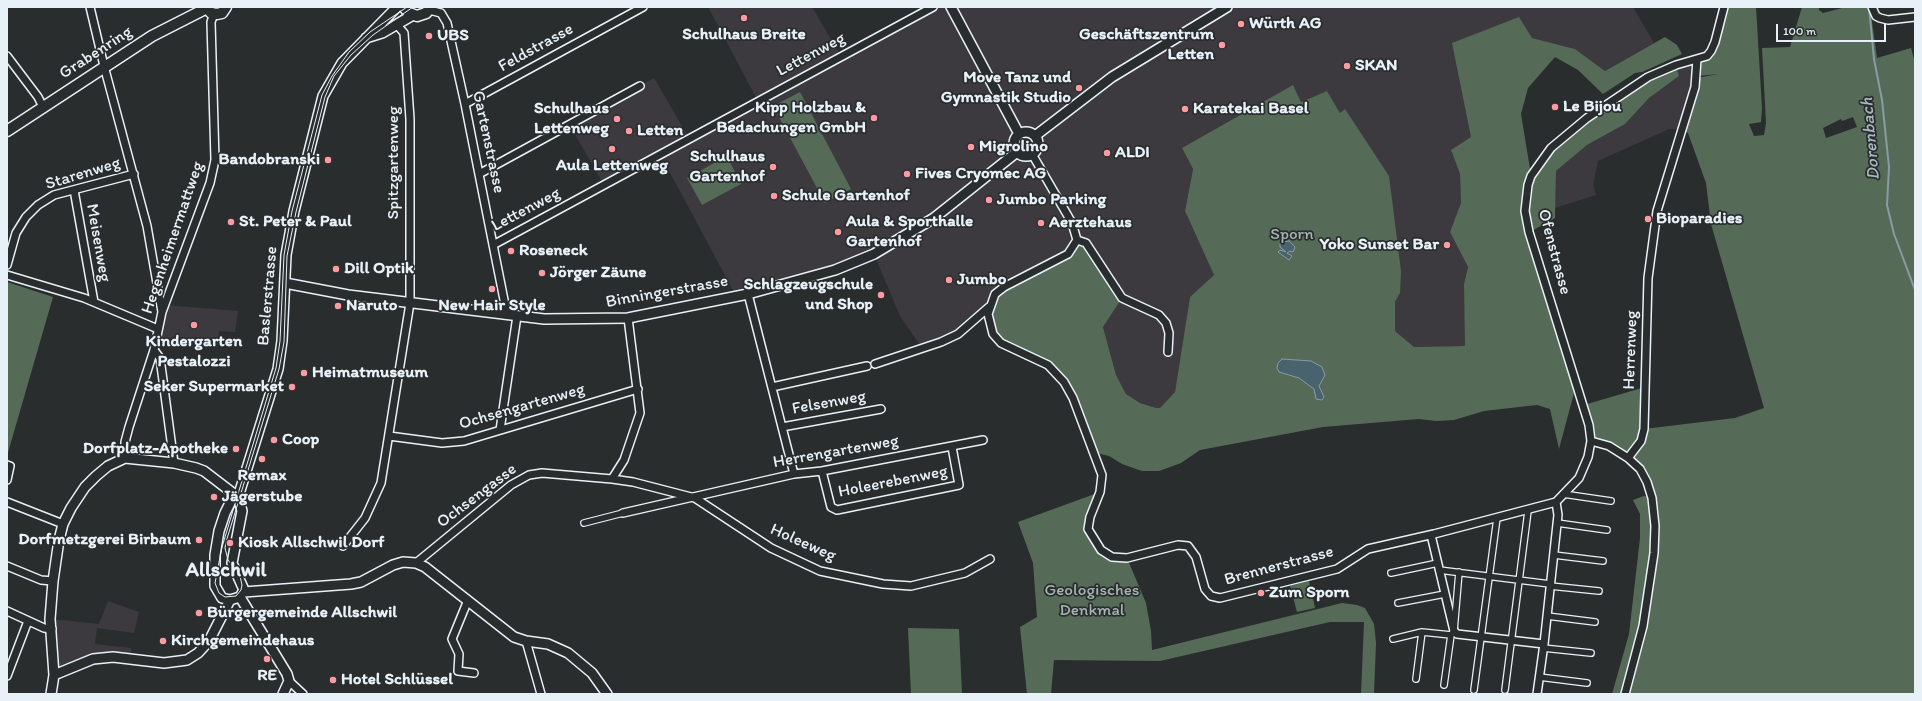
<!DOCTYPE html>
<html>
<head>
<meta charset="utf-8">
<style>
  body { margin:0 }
  #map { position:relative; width:1922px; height:701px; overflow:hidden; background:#2a2d2e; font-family:Itim,sans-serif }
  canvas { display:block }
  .frame { position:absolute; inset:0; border:8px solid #e8f1f8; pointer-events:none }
  .scale { position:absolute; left:1776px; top:24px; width:110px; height:18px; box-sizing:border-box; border:2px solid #e8f1f8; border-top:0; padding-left:5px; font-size:12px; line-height:14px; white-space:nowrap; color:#e8f1f8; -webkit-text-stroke:3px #2a2d2e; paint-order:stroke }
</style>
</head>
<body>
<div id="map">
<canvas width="1922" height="701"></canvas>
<div class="frame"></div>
<div class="scale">100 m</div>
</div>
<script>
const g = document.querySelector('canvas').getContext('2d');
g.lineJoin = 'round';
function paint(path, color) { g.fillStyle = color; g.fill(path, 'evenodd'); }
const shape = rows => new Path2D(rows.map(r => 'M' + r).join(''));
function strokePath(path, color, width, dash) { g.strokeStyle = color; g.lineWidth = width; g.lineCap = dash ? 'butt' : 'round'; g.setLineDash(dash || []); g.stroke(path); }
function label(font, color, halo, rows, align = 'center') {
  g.font = font + ' Itim,sans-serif'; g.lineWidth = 3.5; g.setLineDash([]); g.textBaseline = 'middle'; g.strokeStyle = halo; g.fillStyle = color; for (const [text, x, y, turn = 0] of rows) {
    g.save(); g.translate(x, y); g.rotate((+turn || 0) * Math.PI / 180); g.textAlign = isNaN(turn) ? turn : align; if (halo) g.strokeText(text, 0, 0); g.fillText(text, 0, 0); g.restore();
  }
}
const built = shape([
  [708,7,812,7,841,56,933,7,1633,7,1654,43,1605,71,1575,49,1532,38,1471,138,1451,150,1460,174,1461,203,1450,232,1468,267,1464,284,1466,346,1414,347,1395,331,1395,302,1400,293,1345,109,1340,113,1327,91,1301,102,1293,86,1182,148,1193,169,1185,211,1214,275,1190,297,1175,392,1160,408,1156,408,1140,403,1126,394,1116,375,1103,327,1122,298,1068,254,989,307,958,334,922,348,900,316,874,254,849,263,735,294,660,154,604,185,569,124,654,78,689,138,758,101],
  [1697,59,1697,78,1682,129,1669,129,1598,161,1593,185,1596,195,1555,208,1556,171,1587,145,1625,124,1649,98,1679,76,1676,65],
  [165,305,238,311,235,332,219,331,218,345,156,337],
  [108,601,139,612,134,633,97,628,95,644,131,648,131,659,113,657,54,675,50,619,99,624]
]);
const green = shape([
  [1727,7,1756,7,1762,108,1761,122,1749,124,1754,136,1764,135,1766,123,1762,48,1790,47,1802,7,1819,7,1819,10,1823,13,1846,7,1870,7,1877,58,1911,48,1915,63,1915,694,1612,694,1629,634,1640,538,1640,514,1633,500,1644,496,1652,498,1647,482,1628,458,1591,441,1584,405,1645,387,1644,429,1735,418,1764,408,1711,224,1706,183,1688,133,1682,129,1697,78,1718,74,1698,76,1701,64,1710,57],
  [1853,117,1857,127,1826,138,1823,128,1841,119,1842,121],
  [1519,17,1532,38,1575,49,1605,71,1665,37,1677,45,1682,54,1642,72,1635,73,1603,94,1578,70,1555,57,1528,88,1521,114,1531,175,1551,148,1648,77,1676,65,1679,76,1649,98,1625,124,1587,145,1556,171,1555,218,1530,232,1579,392,1574,393,1559,449,1550,409,1537,405,1484,411,1454,420,1436,421,1419,419,1323,427,1200,450,1181,463,1159,471,1142,471,1122,464,1109,456,1093,452,1073,398,1058,375,1018,352,993,334,989,307,995,294,1068,254,1077,240,1086,243,1122,298,1103,327,1116,375,1126,394,1140,403,1156,408,1160,408,1175,392,1190,297,1214,275,1185,211,1193,169,1182,148,1293,85,1301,102,1327,91,1340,113,1345,109,1389,176,1401,271,1400,293,1395,302,1395,331,1414,347,1465,346,1464,284,1468,267,1450,232,1461,203,1460,174,1451,150,1471,137,1452,43],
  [800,92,851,189,825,203,773,106],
  [727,156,741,184,702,205,687,178],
  [7,282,53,297,7,456],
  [1100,492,1088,529,1101,550,1127,558,1146,603,1151,631,1152,650,1342,603,1357,605,1365,608,1374,624,1376,643,1374,694,1361,694,1364,622,1330,622,1160,661,1054,660,1051,694,1027,694,1020,627,1037,617,1033,563,1018,522],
  [1309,581,1315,608,1297,612,1290,586],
  [908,628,959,629,962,694,911,694]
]);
const water = shape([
  [1289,241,1295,247,1293,252,1290,251,1287,253,1292,256,1289,260,1278,252,1280,250,1286,252,1280,247,1280,244,1282,242,1289,241],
  [1282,359,1311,361,1322,367,1325,375,1319,386,1324,397,1322,400,1316,399,1314,389,1299,378,1279,372,1277,368,1278,363,1282,359]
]);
const stream = shape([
  [1869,7,1874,59,1882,100,1889,167,1887,205,1894,234,1915,290]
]);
const pedestrian = shape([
  [1563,494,1611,501],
  [584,523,623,513],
  [1557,523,1607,530],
  [1554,555,1603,561],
  [1439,570,1550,584],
  [1391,573,1438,563],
  [1550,586,1599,591],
  [1398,603,1445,594],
  [1547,616,1595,622],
  [1393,639,1422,632],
  [1543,648,1591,653],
  [1539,677,1587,683],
  [1416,679,1422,632,1451,635],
  [1444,685,1451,635,1454,631,1459,572],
  [1474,690,1497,518],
  [1505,690,1528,511]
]);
const minor = shape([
  [90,7,104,66,147,226,162,312],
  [1872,7,1876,16,1880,18,1888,20,1915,17],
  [429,10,441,13,447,23,465,104,507,315],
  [7,56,38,97,43,107],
  [465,104,643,7],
  [1032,154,1072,223,1077,240,1068,254,1004,287,995,294,988,314,993,334,1001,343,1048,365,1064,382,1073,398,1102,475,1100,492,1090,517,1088,529,1101,550,1112,557,1127,558,1178,545,1188,546,1196,557,1205,589,1211,596,1220,598,1337,569,1368,549,1434,534,1556,502,1579,478,1588,457,1591,441,1589,425,1529,232,1525,211,1528,185,1531,176,1551,148,1587,118,1648,77,1676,65,1707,56,1711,51,1715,42,1724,7],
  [479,174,640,86],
  [74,190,94,302],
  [1077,240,1086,243,1122,298,1159,315,1166,323,1169,333,1168,352],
  [493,245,933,7],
  [7,265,16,233,26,217,38,205,54,195,134,174],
  [7,275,84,298,158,329],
  [748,294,794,474],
  [154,350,160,358,174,463],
  [875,364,941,342,958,334,989,307],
  [772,387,867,366],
  [782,427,881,409],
  [500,430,517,316],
  [389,436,442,443,464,441,638,389],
  [1591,441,1609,446,1628,458,1640,469,1647,482,1652,498,1655,526,1654,553,1643,626,1625,694],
  [125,458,125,442,129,427,154,350,162,312,210,183,215,160,211,22,214,14],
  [1628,458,1641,441,1644,429,1648,278,1657,211,1695,87,1697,59],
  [7,465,10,466,7,480],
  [822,471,831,507,837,510,959,485,952,447],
  [612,479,633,482,695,498,771,548,820,571,883,584,911,586,965,573,990,559],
  [7,502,63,524],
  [623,513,794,474,822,471,983,440],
  [1431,535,1454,631,1457,634,1544,644,1558,515,1556,502],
  [343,546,365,518,381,483,410,303,410,119,404,33,397,25],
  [416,563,511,485,529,475,542,473,612,479,624,460,640,413,628,318],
  [7,566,41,580,53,581],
  [468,600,452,639,459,654,458,671,474,673],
  [7,611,44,628,52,629],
  [526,641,541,694],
  [7,676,28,621],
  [289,681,303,694],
  [1537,694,1544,644]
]);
const tertiary = shape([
  [951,7,1019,134],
  [366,38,382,33,413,15],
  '1014 144a12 12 0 1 1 24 0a12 12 0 1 1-24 0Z',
  [1035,136,1112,77,1227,7],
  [285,283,348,295,544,319,628,318,748,294,835,270,874,254,934,218,1017,152],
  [238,497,278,369,282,341,286,255,294,211,323,96,342,63,397,7],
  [244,592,351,584,361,582,393,565,403,562,416,563,425,567,514,637,526,641,548,644,568,653,592,673,607,694],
  [240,597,287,674,289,681,283,694],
  [54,675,93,659,113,657,164,663,187,660,198,653,209,641,230,600],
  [51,694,54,675,50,619,53,581,59,540,63,524,71,508,85,487,96,476,108,466,125,458,174,463,196,468,204,471,238,497,242,511,232,563,244,590,240,597,230,600,222,598,215,586,215,555,219,531,225,513,231,501,238,497]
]);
const secondary = shape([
  [207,7,211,13,217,14,222,13,226,7],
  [404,7,409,13,417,16,426,13,431,7],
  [7,131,152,36,207,8]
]);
const tram = shape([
  [407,7,370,32,349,52,332,76,322,95,292,211,284,255,280,341,276,368,222,547,215,583,219,593,225,597,236,596,241,590,242,585,240,576,228,560,225,548,226,542,279,369,284,342,287,256,296,212,325,97,334,76,351,55,373,35,413,7]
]);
const markers = [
  [744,18,4,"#ff9aa2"],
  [1241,24,4,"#ff9aa2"],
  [429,36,4,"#ff9aa2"],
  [1222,45,4,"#ff9aa2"],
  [1347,66,4,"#ff9aa2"],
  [1079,88,4,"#ff9aa2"],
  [1555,107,4,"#ff9aa2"],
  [1185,109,4,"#ff9aa2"],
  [874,118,4,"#ff9aa2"],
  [617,119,4,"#ff9aa2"],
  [629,131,4,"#ff9aa2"],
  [971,147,4,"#ff9aa2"],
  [612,149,4,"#ff9aa2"],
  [1107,153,4,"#ff9aa2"],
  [328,160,4,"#ff9aa2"],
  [773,167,4,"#ff9aa2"],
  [907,174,4,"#ff9aa2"],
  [774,196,4,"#ff9aa2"],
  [989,200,4,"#ff9aa2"],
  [1648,219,4,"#ff9aa2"],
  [231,222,4,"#ff9aa2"],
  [1041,223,4,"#ff9aa2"],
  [838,232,4,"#ff9aa2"],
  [1447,245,4,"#ff9aa2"],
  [511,251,4,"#ff9aa2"],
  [336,269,4,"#ff9aa2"],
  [542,273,4,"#ff9aa2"],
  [949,280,4,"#ff9aa2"],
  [492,289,4,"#ff9aa2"],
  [881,295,4,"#ff9aa2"],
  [338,306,4,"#ff9aa2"],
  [194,325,4,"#ff9aa2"],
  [304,373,4,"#ff9aa2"],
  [292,387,4,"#ff9aa2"],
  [274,440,4,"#ff9aa2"],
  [236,449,4,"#ff9aa2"],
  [262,459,4,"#ff9aa2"],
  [214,497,4,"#ff9aa2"],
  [199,540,4,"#ff9aa2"],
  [230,543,4,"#ff9aa2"],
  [1261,593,4,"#ff9aa2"],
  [199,613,4,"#ff9aa2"],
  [163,641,4,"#ff9aa2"],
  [267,659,4,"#ff9aa2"],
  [333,680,4,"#ff9aa2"]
];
const poiNames = [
  ["Würth AG",1249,24],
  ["Schulhaus Breite",744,35,"center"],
  ["Geschäftszentrum",1214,35,"right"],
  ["Letten",1214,55,"right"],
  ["UBS",437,36],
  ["SKAN",1355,66],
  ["Move Tanz und",1071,78,"right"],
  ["Gymnastik Studio",1071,98,"right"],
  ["Le Bijou",1563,107],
  ["Kipp Holzbau &",866,108,"right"],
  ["Bedachungen GmbH",866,128,"right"],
  ["Schulhaus",609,109,"right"],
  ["Lettenweg",609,129,"right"],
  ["Karatekai Basel",1193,109],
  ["Letten",637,131],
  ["Migrolino",979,147],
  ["ALDI",1115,153],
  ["Schulhaus",765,157,"right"],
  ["Gartenhof",765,177,"right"],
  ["Bandobranski",320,160,"right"],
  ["Aula Lettenweg",612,166,"center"],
  ["Fives Cryomec AG",915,174],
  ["Schule Gartenhof",782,196],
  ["Jumbo Parking",997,200],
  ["Bioparadies",1656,219],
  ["St. Peter & Paul",239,222],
  ["Aula & Sporthalle",846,222],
  ["Gartenhof",846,242],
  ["Aerztehaus",1049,223],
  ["Yoko Sunset Bar",1439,245,"right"],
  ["Roseneck",519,251],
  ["Dill Optik",344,269],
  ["Jörger Zäune",550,273],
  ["Jumbo",957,280],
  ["Schlagzeugschule",873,285,"right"],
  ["und Shop",873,305,"right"],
  ["Naruto",346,306],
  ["New Hair Style",492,306,"center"],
  ["Kindergarten",194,342,"center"],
  ["Pestalozzi",194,362,"center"],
  ["Heimatmuseum",312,373],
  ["Seker Supermarket",284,387,"right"],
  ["Coop",282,440],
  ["Dorfplatz-Apotheke",228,449,"right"],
  ["Remax",262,476,"center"],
  ["Jägerstube",222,497],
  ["Dorfmetzgerei Birbaum",191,540,"right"],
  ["Kiosk Allschwil Dorf",238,543],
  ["Zum Sporn",1269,593],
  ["Bürgergemeinde Allschwil",207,613],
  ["Kirchgemeindehaus",171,641],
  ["RE",267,676,"center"],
  ["Hotel Schlüssel",341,680]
];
const streetNames = [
  ["Feldstrasse",536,48,-29],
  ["Grabenring",96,53,-33],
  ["Lettenweg",811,55,-28],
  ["Gartenstrasse",488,142,78],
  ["Spitzgartenweg",394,163,-90],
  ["Starenweg",83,174,-17],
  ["Lettenweg",526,210,-28],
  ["Hegenheimermattweg",173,238,-71],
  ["Meisenweg",98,243,80],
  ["Ofenstrasse",1554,252,75],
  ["Binningerstrasse",667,292,-10],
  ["Baslerstrasse",268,296,-85],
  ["Herrenweg",1631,350,-88],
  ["Felsenweg",829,403,-10],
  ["Ochsengartenweg",522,407,-16],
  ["Herrengartenweg",836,452,-10],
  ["Holeerebenweg",893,482,-11],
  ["Ochsengasse",477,496,-37],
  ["Holeeweg",803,543,24],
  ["Brennerstrasse",1279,566,-15]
];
const parkNames = [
  ["Sporn",1292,235],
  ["Geologisches",1092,591],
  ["Denkmal",1092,611]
];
const waterNames = [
  ["Dorenbach",1871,139,-95]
];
const districtNames = [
  ["Allschwil",226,571]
];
paint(built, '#3c3a3e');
paint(green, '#556b57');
paint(water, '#49636e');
strokePath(water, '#899ca5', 1);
strokePath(stream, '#899ca5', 2);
strokePath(pedestrian, '#e8f1f8', 8);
strokePath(minor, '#e8f1f8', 10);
strokePath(tertiary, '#e8f1f8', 12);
strokePath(secondary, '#e8f1f8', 13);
strokePath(pedestrian, '#2a2d2e', 5.5);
strokePath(minor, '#2a2d2e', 7);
strokePath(tertiary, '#2a2d2e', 9);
strokePath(secondary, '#2a2d2e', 10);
strokePath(tram, '#e8f1f8', 1);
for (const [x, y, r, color] of markers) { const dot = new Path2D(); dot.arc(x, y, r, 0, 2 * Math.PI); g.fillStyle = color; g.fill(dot); strokePath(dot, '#2a2d2e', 1.5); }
label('bold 17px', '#e8f1f8', '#2a2d2e', poiNames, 'left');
label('17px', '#e8f1f8', '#2a2d2e', streetNames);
label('17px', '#a6b5b0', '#2a2d2e', parkNames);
label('italic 18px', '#a8b8c1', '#2a2d2e', waterNames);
label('bold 21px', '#e8f1f8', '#2a2d2e', districtNames);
</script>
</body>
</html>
